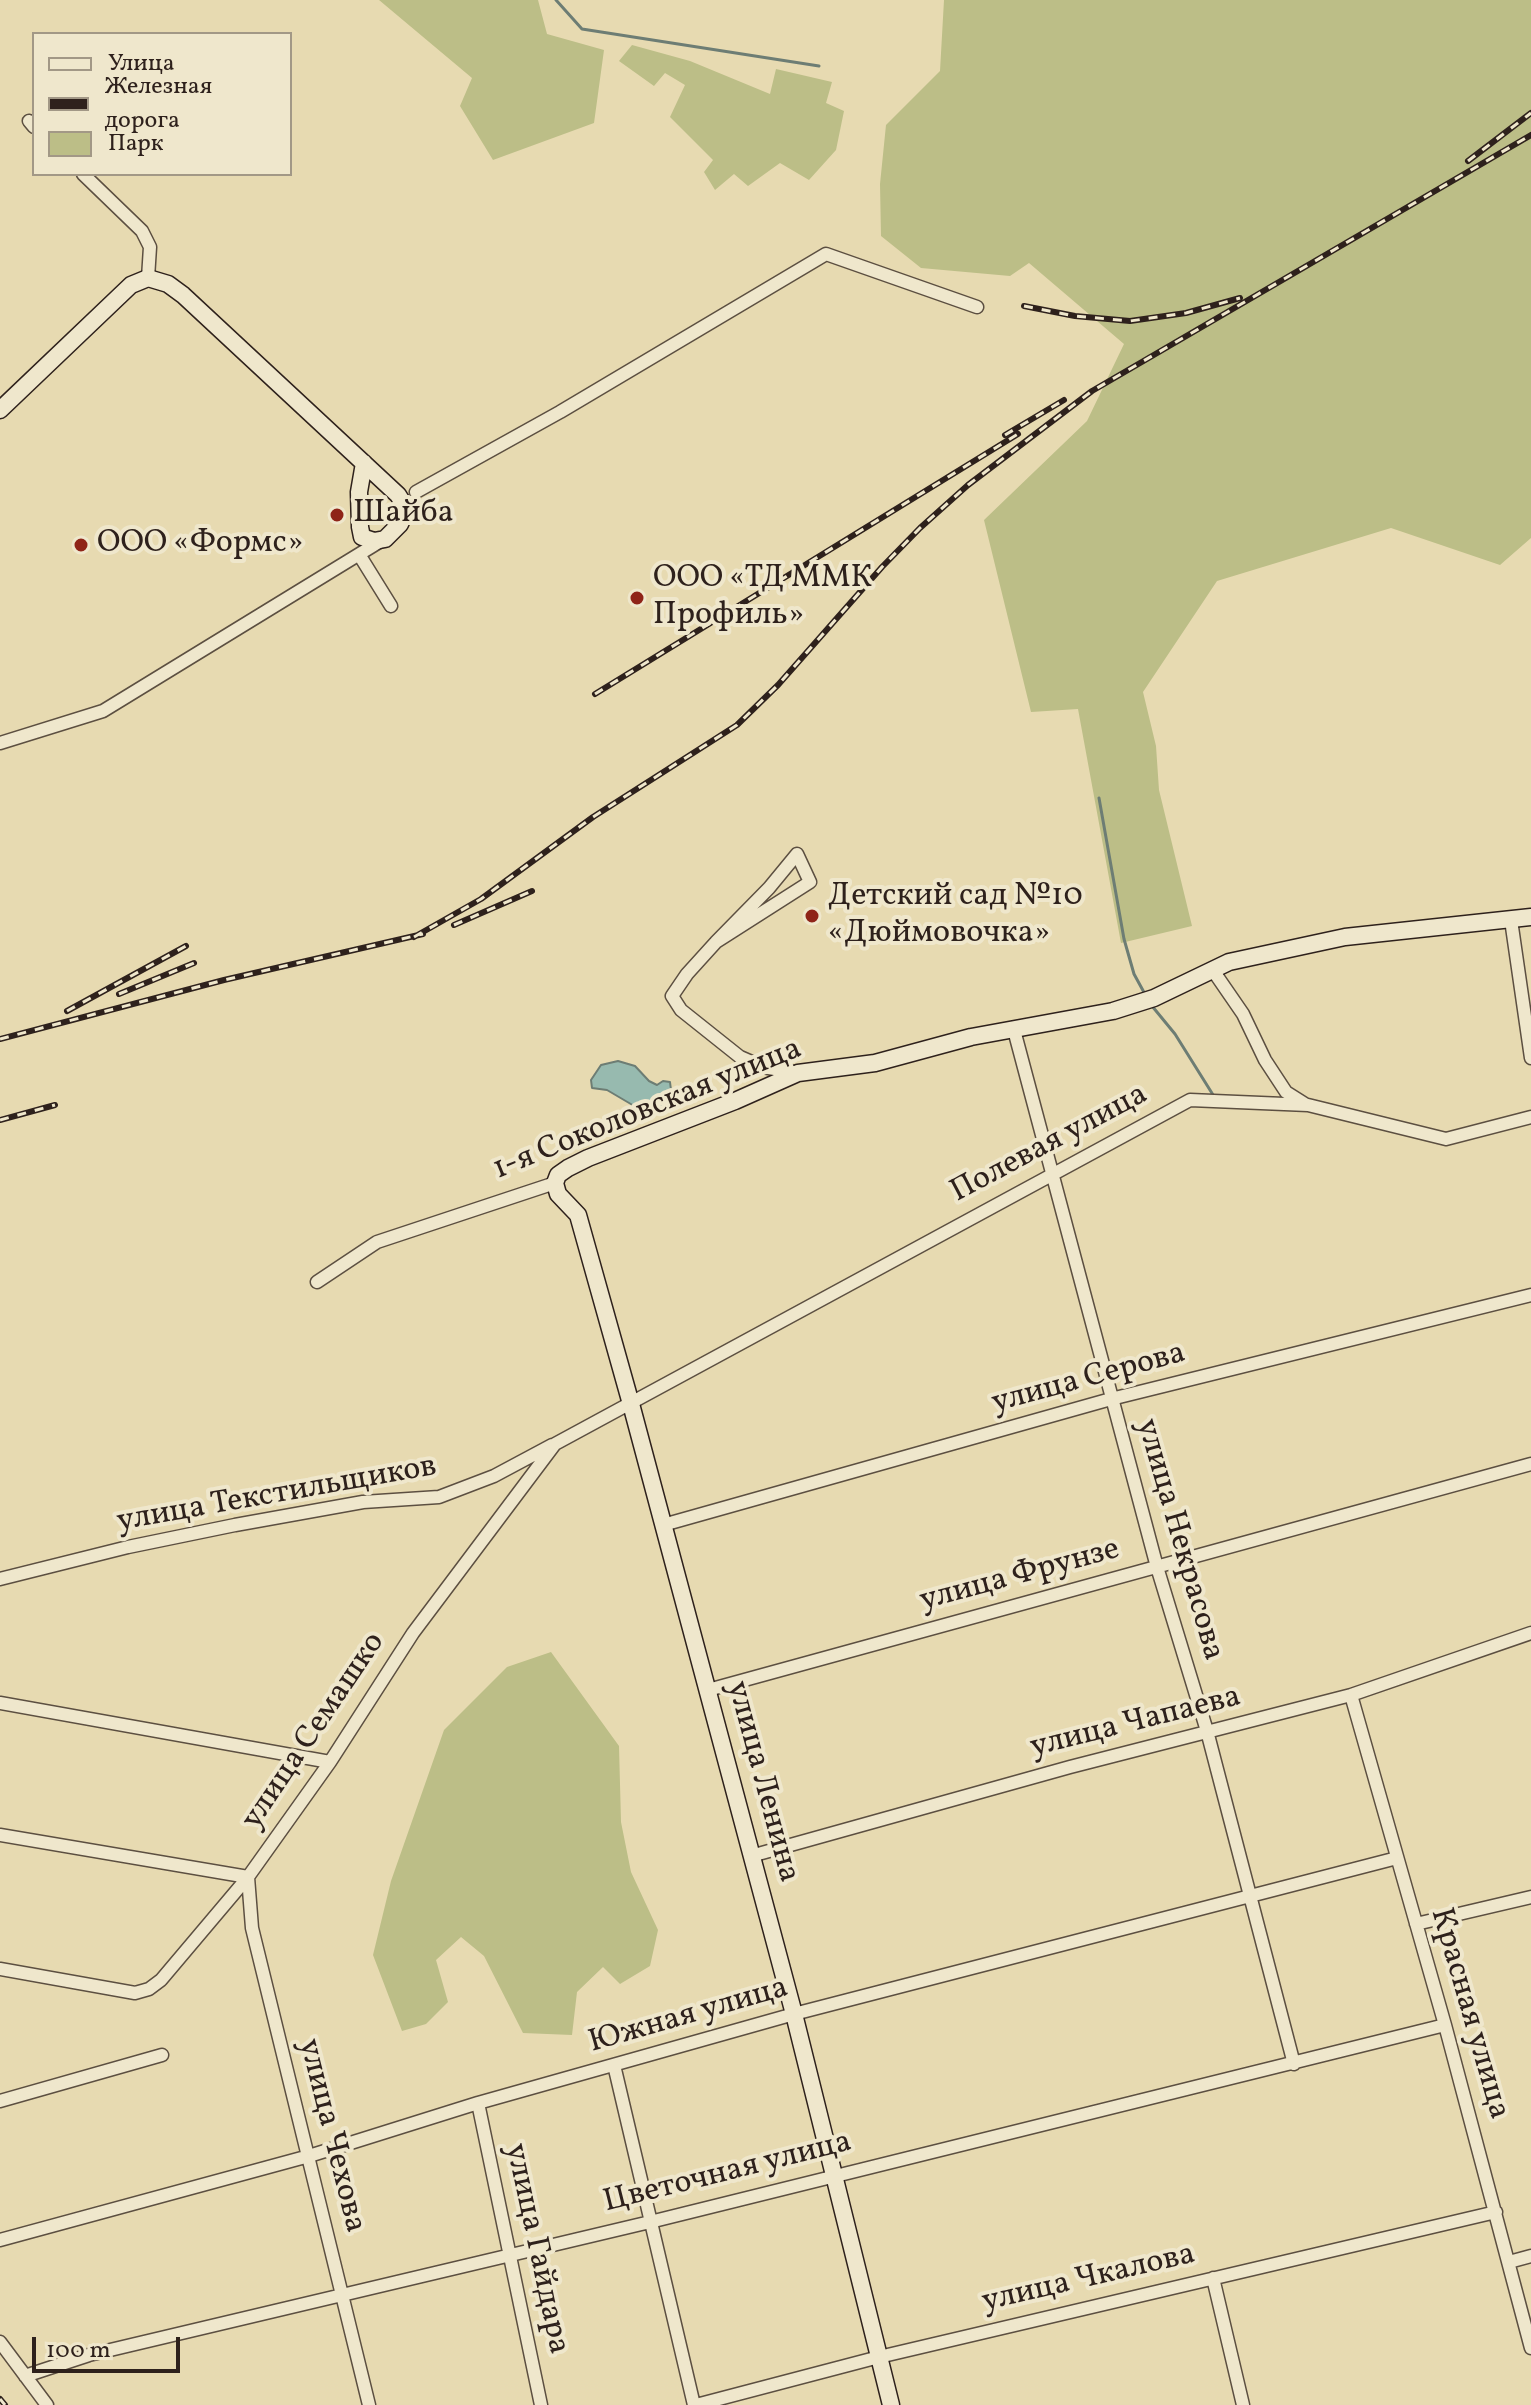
<!DOCTYPE html>
<html>
<head>
<meta charset="utf-8">
<style>
  body { margin:0 }
  #map { position:relative; width:1531px; height:2405px; overflow:hidden; background:#e7dab1; font-family:Vollkorn,serif }
  canvas { display:block }
  .legend { position:absolute; left:32px; top:32px; width:260px; height:144px; box-sizing:border-box; background:#efe7cc; border:2px solid #a29886; margin:0; padding:10px 14px; list-style:none; font-size:24px; color:#2e211c }
  .legend li { display:flex; align-items:center; gap:16px; height:40px }
  .legend b { width:40px; border:2px solid #a29886 }
  .scale { position:absolute; left:32px; top:2337px; width:148px; height:36px; box-sizing:border-box; border:4px solid #2e211c; border-top:0; padding-left:10px; font-size:24px; line-height:28px; white-space:nowrap; color:#2e211c; -webkit-text-stroke:6px #efe7cc; paint-order:stroke }
</style>
</head>
<body>
<div id="map">
<canvas width="1531" height="2405"></canvas>
<ul class="legend">
<li><b style="height:10px;background:#efe7cc"></b>Улица</li>
<li><b style="height:10px;background:#2e211c"></b>Железная дорога</li>
<li><b style="height:22px;background:#bcbe87"></b>Парк</li>
</ul>
<div class="scale">100 m</div>
</div>
<script>
const g = document.querySelector('canvas').getContext('2d');
g.lineJoin = 'round';
function paint(path, color) { g.fillStyle = color; g.fill(path, 'evenodd'); }
const shape = rows => new Path2D(rows.map(r => 'M' + r).join(''));
function strokePath(path, color, width, dash) { g.strokeStyle = color; g.lineWidth = width; g.lineCap = dash ? 'butt' : 'round'; g.setLineDash(dash || []); g.stroke(path); }
function label(font, color, halo, rows, align = 'center') {
  g.font = font + ' Vollkorn,serif'; g.lineWidth = 8; g.setLineDash([]); g.textBaseline = 'middle'; g.strokeStyle = halo; g.fillStyle = color; for (const [text, x, y, turn = 0] of rows) {
    g.save(); g.translate(x, y); g.rotate((+turn || 0) * Math.PI / 180); g.textAlign = isNaN(turn) ? turn : align; if (halo) g.strokeText(text, 0, 0); g.fillText(text, 0, 0); g.restore();
  }
}
const green = shape([
  [379,0,538,0,547,34,604,50,594,123,493,160,460,106,472,78],
  [944,0,1531,0,1531,538,1500,565,1391,528,1217,581,1143,692,1156,746,1159,790,1192,926,1121,943,1078,709,1031,712,984,520,1087,421,1124,344,1029,263,1010,276,921,268,881,236,880,184,886,125,940,71],
  [632,45,690,61,770,94,776,69,832,82,826,103,844,111,836,150,809,180,780,163,748,186,734,174,715,190,704,172,713,160,670,117,685,85,665,73,654,86,619,61],
  [551,1652,619,1746,621,1822,631,1872,658,1930,650,1966,620,1984,603,1967,577,1992,572,2035,523,2033,484,1956,461,1937,436,1960,448,2002,426,2024,402,2031,373,1955,391,1881,444,1730,507,1667]
]);
const water = shape([
  [618,1061,635,1066,649,1081,657,1085,663,1081,670,1082,672,1098,661,1109,641,1110,607,1090,592,1088,591,1080,601,1065,618,1061]
]);
const stream = shape([
  [556,0,582,29,819,66],
  [1099,798,1124,939,1134,974,1146,996],
  [1152,1006,1175,1034,1215,1098]
]);
const street = shape([
  [29,121,34,127],
  [83,174,142,231,150,247,148,278],
  [416,492,560,412,826,254,977,307],
  [360,556,391,606],
  [0,743,103,711,384,539],
  [1511,920,1531,1058],
  [716,942,810,882,797,854,769,888,716,942,687,974,672,996,681,1010,740,1057,763,1067,798,1073],
  [1212,969,1243,1014,1265,1060,1286,1092,1305,1104],
  [1014,1030,1157,1567,1207,1731,1294,2064],
  [317,1282,377,1242,555,1183],
  [663,1525,1111,1399,1531,1295],
  [0,1579,128,1547,235,1525,363,1502,439,1497,494,1476,552,1445],
  [708,1690,1531,1464],
  [1351,1695,1445,2025,1531,2348],
  [0,1703,330,1762],
  [0,1835,248,1877,252,1928,369,2405],
  [751,1856,1070,1767,1351,1695,1531,1633],
  [1416,1924,1531,1897],
  [0,1969,135,1993,149,1989,161,1980,248,1877,330,1762,413,1633,555,1444,1190,1100,1308,1105,1446,1139,1531,1117],
  [614,2065,694,2405],
  [0,2101,162,2055],
  [478,2103,541,2405],
  [0,2240,309,2156,478,2103,794,2014,1397,1858],
  [1509,2262,1531,2256],
  [1213,2278,1243,2405],
  [0,2342,47,2405],
  [25,2376,89,2355,650,2222,1445,2025],
  [696,2405,879,2357,1496,2212]
]);
const secondary = shape([
  [0,410,131,285,148,278,168,284,183,295,398,495,403,503,404,515,400,524,385,539,374,541,362,537,360,527,359,492,364,463],
  [891,2405,794,2014,631,1404,578,1215,558,1194,555,1183,558,1175,568,1168,588,1158,735,1101,798,1073,875,1063,971,1037,1113,1011,1154,998,1229,962,1345,937,1531,917]
]);
const rail = shape([
  [1468,161,1531,113],
  [1024,306,1075,316,1130,321,1186,313,1240,298],
  [1005,435,1064,400],
  [595,694,1018,434],
  [454,925,532,891],
  [414,937,481,899,593,817,737,725,778,685,882,567,920,528,968,485,1092,391,1531,135],
  [119,994,194,963],
  [67,1011,186,946],
  [0,1039,224,980,423,934],
  [0,1120,55,1105],
  [0,2399,5,2405]
]);
const markers = [
  [337,515,8,"#8f2418"],
  [81,545,8,"#8f2418"],
  [637,598,8,"#8f2418"],
  [812,916,8,"#8f2418"]
];
const poiNames = [
  ["Шайба",353,515],
  ["ООО «Формс»",97,545],
  ["ООО «ТД ММК",653,580],
  ["Профиль»",653,617],
  ["Детский сад №10",828,898],
  ["«Дюймовочка»",828,935]
];
const streetNames = [
  ["1-я Соколовская улица",648,1111,-22],
  ["Полевая улица",1050,1145,-28],
  ["улица Серова",1089,1380,-15],
  ["улица Текстильщиков",277,1496,-10],
  ["улица Некрасова",1178,1540,74],
  ["улица Фрунзе",1020,1577,-15],
  ["улица Чапаева",1136,1724,-14],
  ["улица Семашко",315,1732,-56],
  ["улица Ленина",761,1782,75],
  ["Красная улица",1468,2014,74],
  ["Южная улица",689,2017,-16],
  ["улица Чехова",330,2136,76],
  ["Цветочная улица",728,2174,-14],
  ["улица Гайдара",535,2249,78],
  ["улица Чкалова",1089,2280,-13]
];
paint(green, '#bcbe87');
paint(water, '#97baaf');
strokePath(water, '#6d7d74', 2);
strokePath(stream, '#6d7d74', 3);
strokePath(street, '#5c4f41', 15);
strokePath(secondary, '#2e211c', 19);
strokePath(street, '#efe7cc', 12);
strokePath(secondary, '#efe7cc', 16);
strokePath(rail, '#2e211c', 6);
strokePath(rail, '#efe7cc', 3, [9]);
for (const [x, y, r, color] of markers) { const dot = new Path2D(); dot.arc(x, y, r, 0, 2 * Math.PI); g.fillStyle = color; g.fill(dot); strokePath(dot, '#efe7cc', 3); }
label('32px', '#2e211c', '#efe7cc', poiNames, 'left');
label('32px', '#2e211c', '#efe7cc', streetNames);
</script>
</body>
</html>
